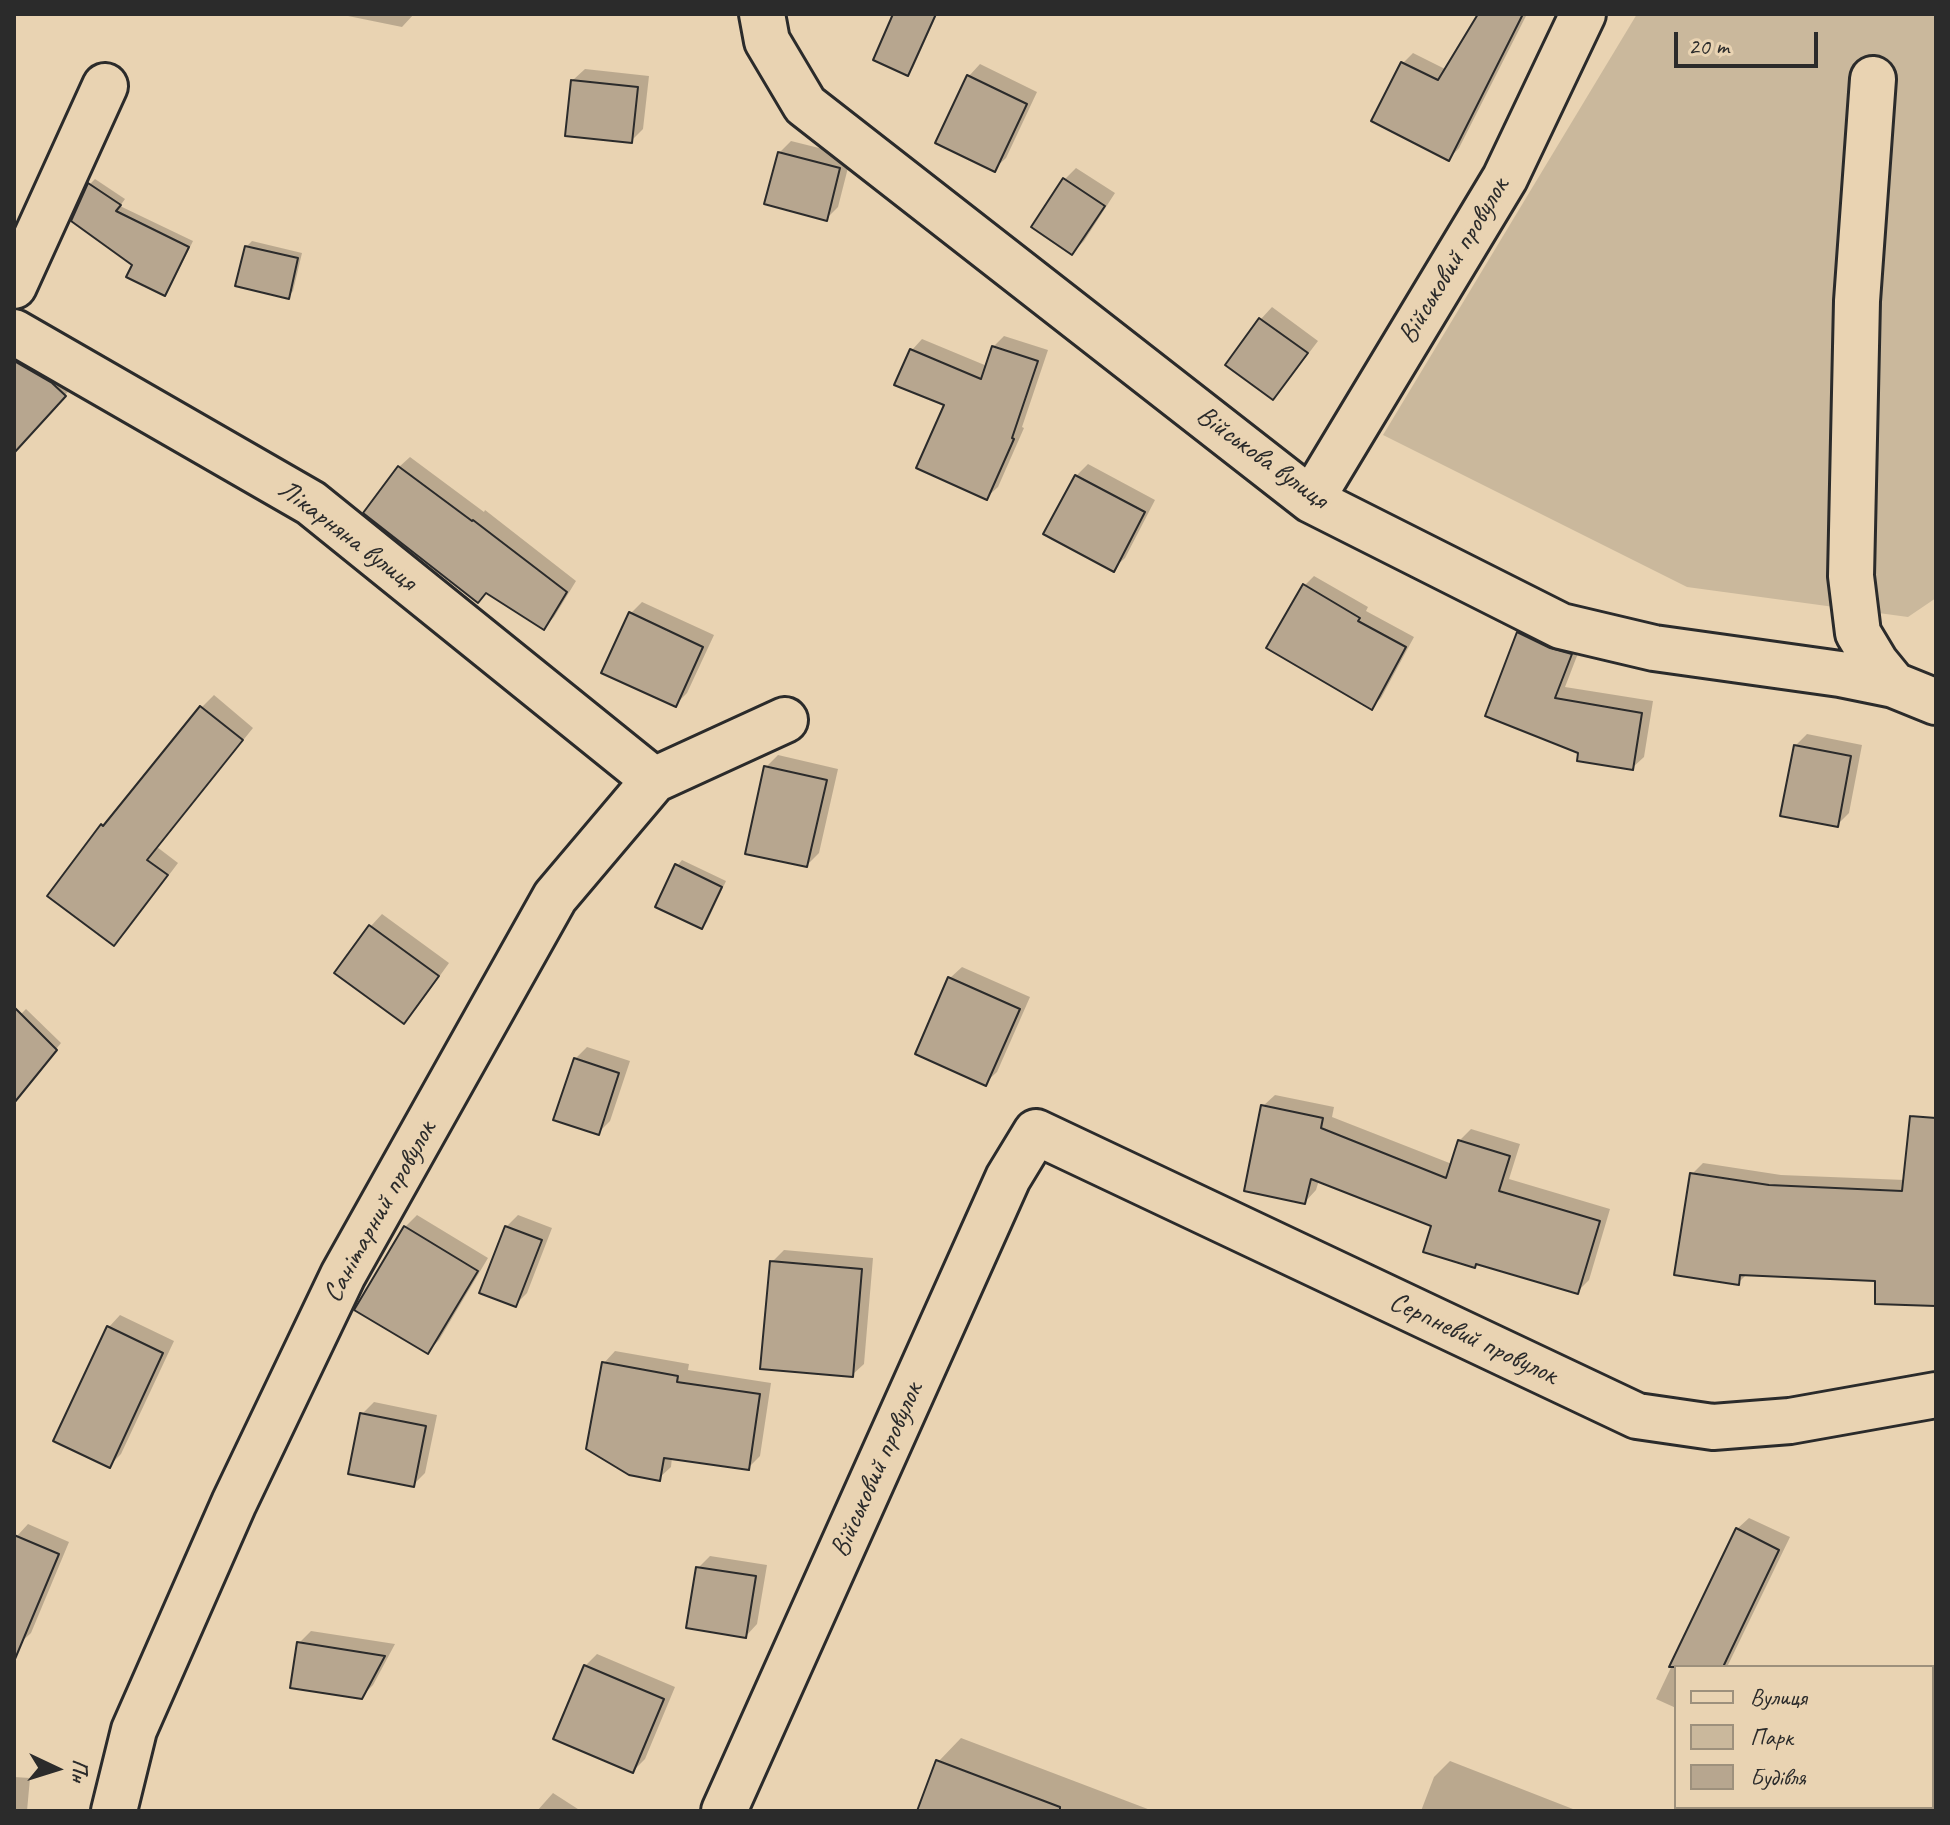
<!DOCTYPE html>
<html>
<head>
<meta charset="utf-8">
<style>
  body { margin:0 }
  #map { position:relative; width:1950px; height:1825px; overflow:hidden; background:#e9d3b2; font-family:Caveat,sans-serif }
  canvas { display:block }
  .frame { position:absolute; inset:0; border:16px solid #2b2b2b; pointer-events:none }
  .legend { position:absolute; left:1674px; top:1665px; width:260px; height:144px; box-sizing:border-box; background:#e9d3b2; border:2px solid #9d907c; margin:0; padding:10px 14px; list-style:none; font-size:24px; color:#2b2b2b }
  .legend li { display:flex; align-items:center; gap:16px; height:40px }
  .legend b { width:40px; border:2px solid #9d907c }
  .north { position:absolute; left:16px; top:1729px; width:80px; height:80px; -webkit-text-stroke:6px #e9d3b2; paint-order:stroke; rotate:94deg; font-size:22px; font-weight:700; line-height:32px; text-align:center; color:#2b2b2b }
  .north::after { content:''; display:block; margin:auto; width:28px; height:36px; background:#2b2b2b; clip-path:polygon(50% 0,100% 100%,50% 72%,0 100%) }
  .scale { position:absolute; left:1674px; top:32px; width:144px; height:36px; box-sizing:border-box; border:4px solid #2b2b2b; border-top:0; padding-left:10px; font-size:24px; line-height:28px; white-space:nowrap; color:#2b2b2b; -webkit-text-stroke:6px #e9d3b2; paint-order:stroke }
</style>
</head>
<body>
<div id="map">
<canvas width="1950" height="1825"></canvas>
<div class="frame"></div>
<ul class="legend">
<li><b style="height:10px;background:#e9d3b2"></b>Вулиця</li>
<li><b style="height:22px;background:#cab89c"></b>Парк</li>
<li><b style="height:22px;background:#b7a68f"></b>Будівля</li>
</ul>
<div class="north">Пн</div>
<div class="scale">20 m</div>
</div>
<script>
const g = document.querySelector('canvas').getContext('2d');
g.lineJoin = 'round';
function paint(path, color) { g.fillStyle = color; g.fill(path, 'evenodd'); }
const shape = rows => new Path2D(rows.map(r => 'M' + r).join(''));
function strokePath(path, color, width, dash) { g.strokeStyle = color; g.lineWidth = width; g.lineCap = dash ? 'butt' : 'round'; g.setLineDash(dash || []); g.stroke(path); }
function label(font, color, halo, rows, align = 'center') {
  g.font = font + ' Caveat,sans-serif'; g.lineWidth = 8; g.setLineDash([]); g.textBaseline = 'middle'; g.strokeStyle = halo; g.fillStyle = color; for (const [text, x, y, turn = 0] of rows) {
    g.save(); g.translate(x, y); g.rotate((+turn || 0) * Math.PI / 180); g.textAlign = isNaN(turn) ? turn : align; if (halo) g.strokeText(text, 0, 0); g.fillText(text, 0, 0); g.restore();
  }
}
const green = shape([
  [1637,14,1936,14,1936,598,1908,617,1687,587,1383,435]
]);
const shadow = shape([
  [348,14,414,14,402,27,348,16],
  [896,14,937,14,913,68,908,74],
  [1481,14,1527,14,1459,148,1449,159,1403,63,1413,53,1445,69],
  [980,64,1037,92,1006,158,994,169,969,76],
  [585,69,649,76,643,129,631,141,573,80],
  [791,141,851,156,838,207,826,219,779,153],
  [1076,168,1115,193,1084,241,1072,253,1065,179],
  [95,179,125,199,120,206,193,241,170,288,165,294,135,264,73,221,90,184],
  [252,241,302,253,293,291,288,297,246,247],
  [1272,307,1318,341,1284,386,1273,398,1228,365,1261,319],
  [1004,336,1048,350,1022,427,1024,428,998,487,987,497,947,404,912,350,922,339,987,366,993,347],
  [31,352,76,383,33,430,14,434,14,369],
  [410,457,484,512,485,510,576,581,554,617,544,627,399,467],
  [1088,464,1155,500,1125,558,1113,569,1076,476],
  [1314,576,1368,607,1366,611,1414,637,1381,698,1371,707,1304,586],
  [642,602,714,635,687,693,675,705,631,613],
  [1530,621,1582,643,1565,687,1653,701,1644,757,1632,768,1581,752,1519,633],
  [214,695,253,728,157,847,178,863,126,932,114,943,102,826,114,814,115,815,202,707],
  [1807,734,1862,745,1849,813,1837,825,1795,746],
  [778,755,838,769,819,853,807,865,766,767],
  [682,860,726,881,707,922,702,927,677,866],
  [382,914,449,963,416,1009,404,1021,337,973,371,926],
  [962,967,1030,997,997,1072,985,1083,950,978],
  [26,1009,61,1043,14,1101,14,1021],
  [587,1047,630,1061,610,1121,598,1133,575,1059],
  [1275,1095,1334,1107,1332,1117,1452,1164,1459,1141,1471,1129,1520,1144,1509,1179,1610,1209,1589,1280,1577,1292,1478,1262,1475,1266,1433,1225,1319,1180,1316,1190,1305,1202,1263,1106],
  [1936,1138,1936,1304,1877,1279,1747,1274,1738,1283,1692,1174,1703,1163,1781,1175,1905,1180],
  [417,1215,488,1258,439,1340,428,1351,405,1227],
  [518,1215,552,1228,527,1293,515,1305,506,1227],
  [784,1250,873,1258,864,1364,852,1375,772,1262],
  [120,1315,174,1341,121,1454,110,1465,109,1327],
  [615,1351,689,1364,688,1370,771,1383,760,1456,748,1468,672,1457,671,1467,659,1478,604,1363],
  [374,1402,437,1415,425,1473,413,1485,362,1414],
  [1749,1518,1790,1537,1727,1667,1676,1667,1676,1708,1656,1699,1737,1529],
  [28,1524,69,1542,31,1633,19,1644,14,1642,14,1542,17,1536],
  [710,1556,767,1565,757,1624,746,1636,698,1568],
  [311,1631,395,1644,373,1685,361,1697,299,1643],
  [597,1654,675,1687,645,1759,633,1771,585,1666],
  [961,1738,1153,1811,919,1811,938,1762],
  [1450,1761,1578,1811,1421,1811,1434,1777],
  [14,1777,30,1778,27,1811,14,1811],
  [553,1793,581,1811,537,1811]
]);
const building = shape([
  [893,14,936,14,908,76,873,60,893,14],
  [1478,14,1523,14,1449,161,1371,121,1401,62,1438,80,1478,14],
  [967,75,1027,104,995,172,935,143,967,75],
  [571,80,638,87,632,143,565,136,571,80],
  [778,152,840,168,827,221,764,204,778,152],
  [1063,178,1105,206,1072,255,1031,227,1063,178],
  [88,183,121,205,116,211,189,247,165,296,126,277,132,265,71,221,88,183],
  [245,246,298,258,289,299,235,286,245,246],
  [1259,318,1308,353,1273,400,1225,365,1259,318],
  [992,346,1038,361,1012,438,1014,439,987,500,916,468,944,405,894,385,910,349,981,379,992,346],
  [14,361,52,383,66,396,14,453,14,361],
  [398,466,472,521,473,520,567,592,544,630,486,593,478,603,363,513,398,466],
  [1075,475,1145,512,1114,572,1043,534,1075,475],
  [1303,584,1360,618,1358,621,1406,647,1372,710,1266,648,1303,584],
  [629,612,703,647,676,707,601,673,629,612],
  [1517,632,1550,648,1572,654,1555,698,1642,713,1633,770,1577,761,1578,753,1485,716,1517,632],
  [200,706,243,740,147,860,168,875,114,946,47,896,101,824,103,826,200,706],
  [1794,745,1851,756,1838,827,1780,816,1794,745],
  [764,766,827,780,807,867,745,854,764,766],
  [675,864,722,887,702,929,655,907,675,864],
  [369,925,439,976,404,1024,334,973,369,925],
  [948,977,1020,1009,986,1086,915,1054,948,977],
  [14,1007,57,1050,14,1103,14,1007],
  [574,1058,619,1073,599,1135,553,1120,574,1058],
  [1261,1105,1323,1118,1321,1128,1446,1178,1458,1140,1510,1156,1499,1191,1600,1221,1578,1294,1476,1264,1475,1268,1423,1252,1431,1226,1311,1179,1305,1204,1244,1191,1261,1105],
  [1910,1116,1936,1118,1936,1306,1875,1304,1875,1281,1740,1275,1739,1285,1674,1275,1690,1173,1769,1185,1902,1191,1910,1116],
  [404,1226,478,1271,428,1354,354,1310,404,1226],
  [505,1226,542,1240,516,1307,479,1293,505,1226],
  [770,1261,862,1269,853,1377,760,1369,770,1261],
  [107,1326,163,1353,110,1468,53,1441,107,1326],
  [602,1362,678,1376,677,1382,760,1394,749,1470,664,1458,660,1481,629,1475,586,1449,602,1362],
  [360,1413,426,1426,414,1487,348,1474,360,1413],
  [1736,1528,1779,1550,1723,1667,1669,1667,1736,1528],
  [14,1535,59,1554,15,1659,14,1659,14,1535],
  [696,1567,756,1576,746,1638,686,1628,696,1567],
  [297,1642,385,1656,362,1699,290,1688,297,1642],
  [584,1665,664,1699,633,1773,553,1739,584,1665],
  [936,1760,1060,1807,1060,1811,917,1811,936,1760]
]);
const street = shape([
  [762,14,767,41,805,105,1311,500,1561,626,1654,648,1840,674,1894,685,1936,702],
  [1873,79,1857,301,1851,576,1858,633,1876,663,1894,685],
  [14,286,105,86],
  [14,332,311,503,654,780],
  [1311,500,1505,178,1583,14],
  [114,1811,134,1730,234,1503,343,1275,555,897,654,780,785,720],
  [724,1811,1008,1178,1036,1132,1637,1416,1713,1427,1790,1421,1936,1395]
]);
const streetNames = [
  ["Військовий провулок",1454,261,-59],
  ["Військова вулиця",1262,458,36],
  ["Лікарняна вулиця",347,536,37],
  ["Санітарний провулок",380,1212,-61],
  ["Серпневий провулок",1473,1339,25],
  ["Військовий провулок",877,1470,-66]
];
paint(green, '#cab89c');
paint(shadow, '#0003');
paint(building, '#b7a68f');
strokePath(building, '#2b2b2b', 2);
strokePath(street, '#2b2b2b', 50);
strokePath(street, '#e9d3b2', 44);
label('28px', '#2b2b2b', '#e9d3b2', streetNames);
</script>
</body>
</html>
